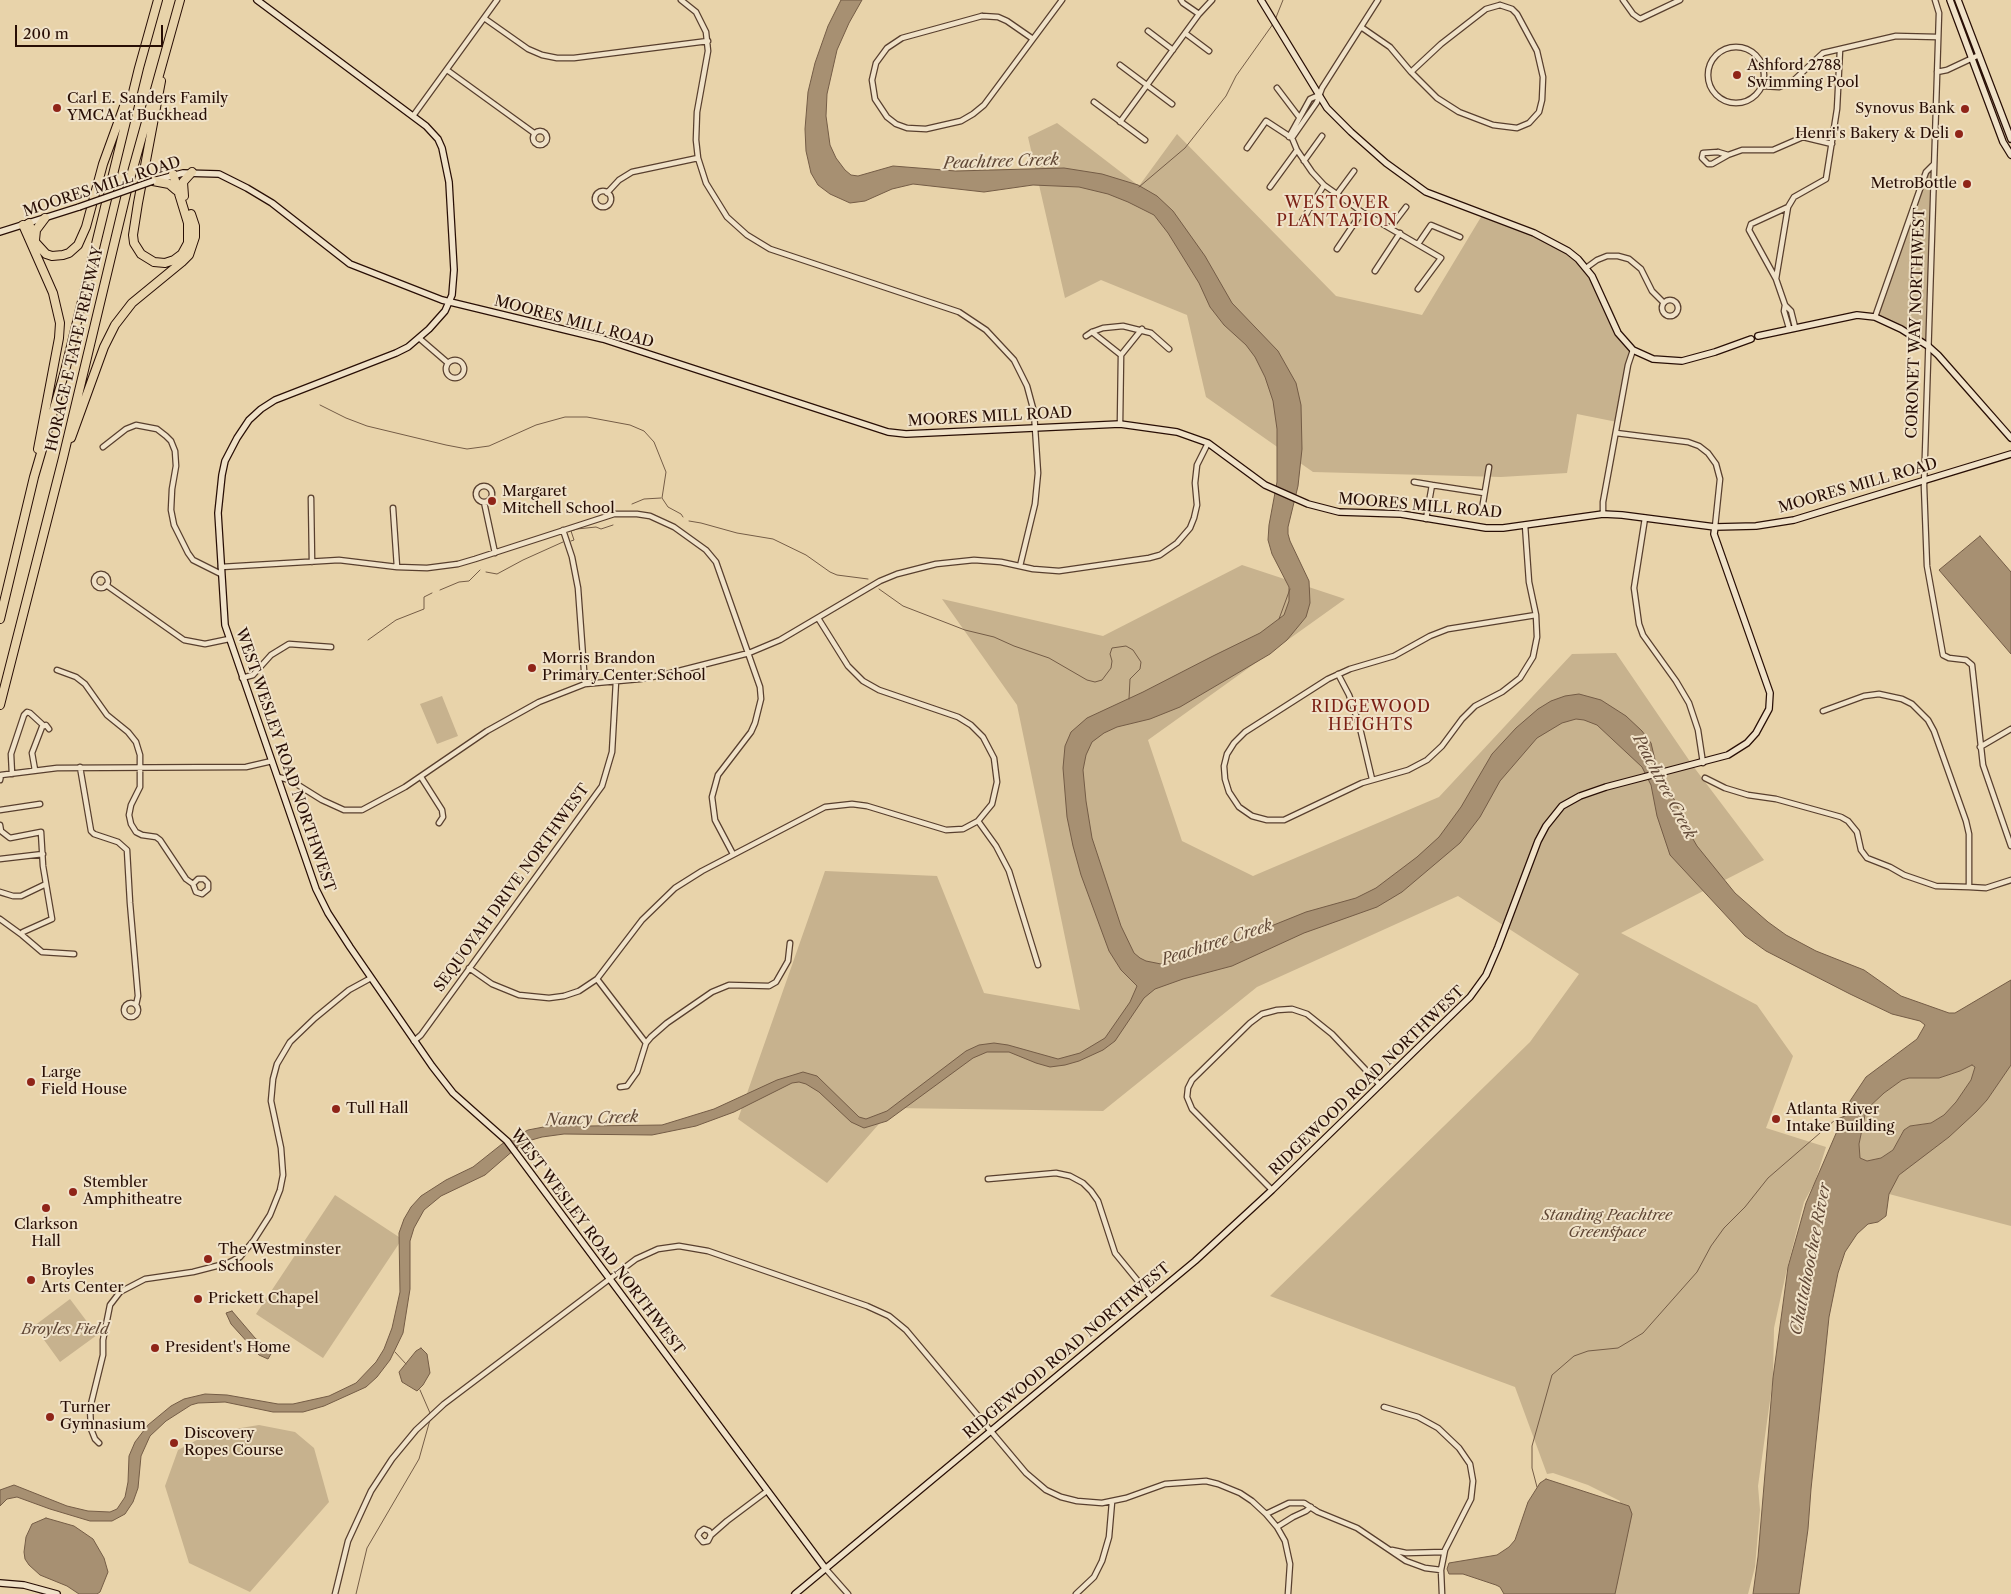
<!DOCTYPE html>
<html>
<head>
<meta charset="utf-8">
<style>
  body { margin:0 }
  #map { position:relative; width:2011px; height:1594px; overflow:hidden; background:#e8d3aa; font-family:"Libre Caslon Text",serif }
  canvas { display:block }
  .scale { position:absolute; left:15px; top:25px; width:148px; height:22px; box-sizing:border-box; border:2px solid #280e05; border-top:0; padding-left:6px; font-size:15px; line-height:18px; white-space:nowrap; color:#280e05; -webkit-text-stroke:4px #f0e2c8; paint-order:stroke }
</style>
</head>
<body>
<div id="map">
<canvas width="2011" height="1594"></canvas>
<div class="scale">200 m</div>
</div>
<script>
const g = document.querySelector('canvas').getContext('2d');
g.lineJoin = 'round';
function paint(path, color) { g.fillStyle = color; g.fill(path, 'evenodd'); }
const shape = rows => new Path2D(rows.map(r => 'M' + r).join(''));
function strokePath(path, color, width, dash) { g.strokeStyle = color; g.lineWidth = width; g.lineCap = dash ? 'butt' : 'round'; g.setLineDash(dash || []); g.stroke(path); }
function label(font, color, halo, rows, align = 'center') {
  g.font = font + ' "Libre Caslon Text",serif'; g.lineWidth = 4; g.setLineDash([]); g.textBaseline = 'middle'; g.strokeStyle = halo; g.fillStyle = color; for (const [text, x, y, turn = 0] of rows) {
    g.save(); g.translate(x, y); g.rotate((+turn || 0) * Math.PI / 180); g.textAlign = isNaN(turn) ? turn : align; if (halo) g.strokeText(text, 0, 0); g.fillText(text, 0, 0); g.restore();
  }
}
const green = shape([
  [1057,123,1139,186,1177,134,1336,296,1422,315,1484,212,1552,240,1588,264,1612,309,1626,342,1636,349,1627,362,1617,422,1577,414,1567,473,1501,477,1313,472,1206,397,1187,315,1101,280,1065,298,1028,137],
  [1931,166,1928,346,1875,317],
  [1242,565,1345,599,1148,740,1182,841,1253,876,1439,797,1572,654,1616,653,1693,766,1764,860,1621,933,1757,1005,1793,1056,1766,1128,1826,1147,1815,1182,1804,1202,1786,1273,1774,1328,1773,1379,1758,1486,1760,1510,1755,1567,1748,1594,1609,1594,1621,1561,1620,1501,1588,1485,1553,1473,1547,1474,1515,1387,1270,1296,1530,1042,1579,974,1458,896,1257,987,1103,1111,893,1108,827,1183,738,1119,825,871,937,876,984,993,1080,1010,1017,705,942,599,1103,636],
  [442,696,458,736,437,744,420,704],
  [1972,1065,1975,1067,1971,1080,1956,1102,1944,1115,1931,1123,1910,1126,1904,1130,1893,1150,1881,1158,1867,1162,1860,1158,1859,1144,1865,1115,1868,1108,1884,1093,1902,1080,1909,1078,1939,1078,1960,1071],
  [2011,1065,2011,1226,1889,1194,1895,1181,1904,1169,1949,1137,1987,1100],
  [335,1195,402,1239,323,1358,256,1314],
  [70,1299,97,1335,60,1362,34,1326],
  [259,1425,295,1432,314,1448,329,1502,250,1592,189,1563,165,1486,178,1450,210,1433]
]);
const water = shape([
  [841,0,862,0,849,23,837,50,827,94,826,116,830,145,836,158,845,170,851,175,858,176,893,166,956,171,1064,168,1102,174,1138,185,1157,196,1173,211,1205,256,1232,303,1278,351,1296,383,1301,405,1302,449,1298,486,1288,527,1288,534,1290,541,1309,581,1310,603,1306,617,1287,640,1270,654,1180,707,1150,719,1117,727,1104,733,1092,742,1086,755,1083,770,1086,801,1092,838,1121,926,1134,953,1140,958,1146,961,1161,964,1214,949,1306,912,1356,898,1376,888,1417,857,1439,837,1461,807,1492,754,1516,728,1538,709,1551,701,1565,696,1579,694,1601,700,1626,716,1642,731,1651,743,1661,785,1674,799,1686,827,1697,846,1735,893,1768,922,1786,935,1816,951,1864,970,1901,996,1949,1013,1955,1013,2011,980,2011,1065,1987,1100,1976,1112,1949,1137,1899,1175,1889,1194,1886,1216,1878,1222,1868,1224,1857,1234,1845,1252,1838,1273,1829,1317,1811,1489,1808,1529,1799,1594,1753,1594,1758,1557,1773,1378,1788,1267,1806,1203,1850,1101,1866,1077,1917,1039,1925,1025,1920,1021,1892,1014,1850,994,1766,951,1745,936,1670,855,1657,816,1651,785,1642,767,1597,725,1584,720,1576,719,1562,723,1537,738,1500,781,1480,817,1460,843,1402,892,1377,907,1304,933,1232,966,1183,979,1155,989,1144,998,1115,1041,1103,1050,1079,1061,1065,1065,1050,1067,1036,1063,1009,1052,987,1052,973,1058,887,1121,864,1128,851,1122,819,1092,806,1084,799,1082,792,1083,734,1112,696,1126,652,1135,564,1134,542,1137,528,1141,515,1149,485,1175,441,1196,424,1210,414,1228,410,1241,410,1289,403,1333,390,1360,377,1377,366,1387,324,1406,303,1412,273,1412,225,1402,198,1403,191,1405,166,1421,150,1436,141,1456,138,1488,133,1502,125,1514,112,1521,90,1521,50,1509,17,1497,7,1499,0,1506,0,1490,14,1485,67,1506,88,1511,110,1512,117,1509,125,1497,128,1482,129,1456,135,1442,148,1425,171,1406,184,1399,205,1394,227,1395,278,1404,293,1404,329,1396,356,1383,376,1362,384,1349,392,1328,400,1292,399,1233,404,1219,411,1207,421,1196,446,1180,473,1167,502,1144,528,1130,559,1124,589,1126,662,1125,714,1109,777,1080,803,1072,817,1076,859,1117,866,1119,887,1111,966,1051,979,1045,994,1043,1008,1045,1058,1059,1080,1053,1105,1038,1130,1002,1137,986,1121,970,1109,951,1081,875,1073,846,1067,817,1063,768,1065,746,1071,732,1087,718,1143,692,1213,656,1260,633,1284,615,1289,601,1289,587,1272,554,1268,540,1269,525,1277,482,1277,429,1273,401,1265,377,1255,357,1246,345,1224,325,1210,307,1199,283,1168,233,1154,215,1128,202,1108,194,1079,187,1033,185,984,192,913,184,892,189,865,201,850,203,830,194,818,185,811,173,806,151,805,129,808,92,815,63,828,26,841,0],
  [1972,1065,1975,1067,1971,1080,1956,1102,1944,1115,1931,1123,1910,1126,1904,1130,1893,1150,1881,1158,1867,1161,1860,1158,1859,1144,1865,1115,1868,1108,1884,1093,1902,1080,1909,1078,1939,1078,1960,1071,1972,1065],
  [1980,536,2011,572,2011,654,1939,570,1980,536],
  [232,1311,255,1338,272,1352,268,1359,259,1355,231,1324,226,1313,232,1311],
  [421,1348,427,1354,430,1373,423,1385,417,1391,402,1382,399,1372,416,1351,421,1348],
  [1546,1479,1629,1506,1632,1514,1615,1594,1504,1594,1500,1587,1496,1585,1463,1574,1449,1574,1447,1569,1449,1563,1497,1555,1509,1547,1515,1540,1528,1502,1540,1483,1546,1479],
  [46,1518,74,1526,93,1539,104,1558,108,1572,100,1592,97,1594,79,1594,67,1586,40,1575,29,1565,25,1559,24,1552,26,1537,32,1524,46,1518]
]);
const stream = shape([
  [1275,20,1283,0],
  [1139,187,1185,148,1226,96,1236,76,1273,24],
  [320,405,346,418,367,426,446,445,467,449,489,446,536,425,565,417,587,417,630,425,644,431,654,442,666,472,662,498,668,507,681,514,683,517],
  [632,504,644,499,661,498],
  [689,521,701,523,737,533,773,539,806,555,830,572,837,575,868,579],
  [571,541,574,540,571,531,577,529,596,527,601,529,613,525],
  [486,572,497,574,523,560,563,542],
  [879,589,903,606,965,630,994,637,1014,646,1049,658,1087,680,1095,682,1102,680,1111,668,1112,661,1110,654,1112,648,1126,646,1133,650,1141,662,1140,669,1130,679,1129,699],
  [440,590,459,582,469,581,480,570],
  [1279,619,1290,589],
  [368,640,396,620,424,609,424,597,432,593],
  [395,1352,406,1364],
  [420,1390,430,1413],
  [1537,1487,1532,1468,1532,1446,1552,1375,1574,1356,1588,1351,1618,1348,1643,1333,1697,1272,1711,1246,1724,1228,1745,1207,1768,1178,1835,1120,1845,1116],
  [356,1594,367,1548,419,1459,430,1420]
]);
const street = shape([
  [681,0,696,12,706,32,708,51,697,112,696,140,698,158,706,183,727,217,747,235,770,249,959,312,986,330,1014,360,1027,386,1034,412,1038,473,1035,504,1020,566],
  [1181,0,1183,3,1199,14],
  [1623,0,1633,14,1640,19,1680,0],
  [1935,0,1939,13,1924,486,1927,566,1943,655,1949,658,1966,660,1972,665,1983,765,2011,846],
  [1500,5,1512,9,1517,14,1537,51,1543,77,1542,100,1539,112,1529,123,1517,128,1493,125,1459,112,1437,98,1411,72,1441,44,1486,9,1500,5],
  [982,16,998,17,1007,21,1033,39,984,105,973,114,961,121,926,129,907,128,896,124,887,117,875,99,872,80,876,63,887,48,902,38,982,16],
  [484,18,528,49,542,55,557,58,574,58,708,41],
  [1361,27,1390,47,1411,72],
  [1148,31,1173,50],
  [1185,33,1209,51],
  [1033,39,1062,0],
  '1708 75a28 28 0 1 1 56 0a28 28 0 1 1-56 0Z',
  [1120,65,1172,104],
  [447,70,534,133],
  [1937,72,1947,70,1979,55],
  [1762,86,1779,87,1793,81,1823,53,1896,36,1937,37],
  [1277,88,1299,117],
  [1094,102,1145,140],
  [413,116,497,0],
  [1120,122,1199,14,1212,0],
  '533 138a7 7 0 1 1 14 0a7 7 0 1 1-14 0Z',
  [1289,137,1310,99,1319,95],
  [1292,138,1317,102,1322,88,1378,0],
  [1247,148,1266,121,1292,138,1297,150,1312,172,1324,185,1362,212,1441,258,1418,289],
  [1718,152,1728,155,1712,164,1708,164,1702,158,1703,153,1718,152],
  [1728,155,1742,150,1773,150,1803,137,1832,144],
  [1304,161,1322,136],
  [1270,187,1297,150],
  '595 199a8 8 0 1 1 16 0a8 8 0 1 1-16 0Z',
  [607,193,619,180,632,172,698,158],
  [1337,194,1354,171],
  [1302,221,1324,185],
  [1390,228,1406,207],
  [1418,244,1431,225,1460,237],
  [1337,249,1362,212],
  [1586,268,1597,260,1607,256,1618,256,1629,259,1641,269,1652,291,1664,303],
  [1375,271,1400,233],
  [1776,279,1749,230,1751,224,1788,207],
  '1662 308a8 8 0 1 1 16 0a8 8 0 1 1-16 0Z',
  [1785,305,1791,311,1795,327],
  [1875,317,1926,172,1934,164],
  [1789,328,1784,311,1785,305,1776,279,1788,207,1794,197,1826,179,1837,109,1840,50],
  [1092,332,1121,355,1120,424],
  [1086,336,1092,332,1103,328,1123,326,1151,333,1169,349],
  [419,338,448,363],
  [1121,355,1142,329],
  '446 369a9 9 0 1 1 18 0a9 9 0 1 1-18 0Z',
  [1616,433,1688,442,1699,446,1708,453,1716,464,1720,479,1715,527],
  [103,447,126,429,136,425,157,429,166,436,171,441,175,451,176,466,172,489,171,510,174,525,188,553,193,560,221,574],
  [1414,482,1432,485],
  '476 494a8 8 0 1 1 16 0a8 8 0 1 1-16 0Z',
  [311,498,312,562],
  [484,502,495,553],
  [393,508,397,567],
  [1482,509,1489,467],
  [1603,514,1603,502,1628,365,1633,350],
  [1645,518,1634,588,1639,624,1643,635,1676,681,1689,703,1698,730,1703,763],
  [1426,519,1432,485,1484,493],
  [1525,525,1529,582,1536,615,1537,637,1533,657,1520,678,1502,692,1475,706,1462,719,1442,746,1427,760,1408,770,1362,783,1284,820,1267,820,1252,816,1239,807,1229,792,1225,779,1224,766,1227,754,1234,743,1245,732,1328,679,1350,669,1394,656,1430,636,1448,629,1536,615],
  [563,530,572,557,578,588,585,684],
  [221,567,339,560,397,567,427,568,458,564,475,559,614,514,637,514,650,516,674,527,706,550,716,562,760,687,761,699,755,723,751,732,718,775,712,797,715,820,733,854],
  '94 581a7 7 0 1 1 14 0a7 7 0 1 1-14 0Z',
  [106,585,184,640,205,644,229,639],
  [57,670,76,677,85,684,107,715,128,732,136,742,140,755,140,787,131,805,129,815,131,824,136,832,142,835,156,837,160,840,186,879,193,884,196,892,202,894,208,889,208,883,204,879,198,879,193,884],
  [1338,674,1349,695,1359,724,1372,779],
  [242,678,253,675,271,655,289,644,331,647],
  [1823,711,1864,696,1879,694,1902,699,1912,704,1928,720,1934,731,1966,821,1969,834,1969,887],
  [1980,747,2011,729],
  [80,767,91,831,94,834,118,842,127,850,130,903,138,996,136,1005],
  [35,770,32,753,42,727,46,725,49,729],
  [12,774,11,754,24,715,27,712,30,713,43,725],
  [278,777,290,780,322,800,344,810,362,810,405,787,487,731,539,702,585,684,640,679,663,675,749,653,780,640,880,581,897,574,936,564,974,560,1001,562,1033,569,1059,571,1149,558,1160,555,1177,543,1190,528,1194,518,1197,505,1195,483,1197,465,1208,443],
  [421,777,442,810,443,817,439,823],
  [1705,778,1725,788,1748,795,1776,799,1841,817,1848,821,1857,832,1861,850,1867,858,1890,867,1904,875,1936,886,1969,887,1986,888,2011,880],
  [0,780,1,775,57,768,246,767,272,761],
  [0,810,40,804],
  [978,821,996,846,1009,871,1038,965],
  [0,825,1,831,10,838,41,832,43,866,52,919,23,932,22,935,42,952,74,954],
  [0,859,43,854],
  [0,892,13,896,21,896,46,884],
  [0,919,22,935],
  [469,968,492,984,519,995,549,998,564,996,579,991,597,979,642,920,675,888,702,871,825,807,852,804,867,806,946,830,963,829,978,821,992,804,997,782,994,758,983,737,971,725,958,717,879,690,863,681,848,666,818,618],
  [597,979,646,1043],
  '124 1010a7 7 0 1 1 14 0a7 7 0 1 1-14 0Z',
  [414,1041,421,1035,602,786,612,752,616,681],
  [620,1087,627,1086,637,1072,646,1043,651,1037,667,1023,712,992,729,985,769,986,776,982,788,961,790,943],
  [988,1179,1056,1173,1070,1176,1083,1183,1091,1191,1098,1201,1115,1253,1151,1297],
  [1272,1190,1192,1109,1187,1097,1188,1088,1192,1080,1250,1023,1262,1014,1277,1010,1292,1009,1307,1014,1332,1034,1380,1085],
  [1384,1407,1418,1417,1438,1428,1459,1448,1470,1464,1473,1481,1471,1499,1445,1550,1441,1570,1442,1594],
  [99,1443,95,1439,91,1429,90,1408,103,1355,103,1340,110,1305,120,1292,145,1279,193,1272,228,1263,240,1257,254,1240,270,1215,280,1190,283,1175,281,1148,271,1101,273,1079,277,1064,290,1042,315,1018,349,990,371,978],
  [1266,1514,1289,1503,1304,1503,1318,1512,1357,1528,1406,1561,1425,1568,1441,1570],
  [1277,1527,1293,1517,1306,1511,1311,1507],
  [711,1535,709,1531,704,1529,700,1532,698,1536,703,1542,708,1541,711,1535,727,1521,767,1491],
  [1392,1550,1406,1553,1444,1552],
  [825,1568,848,1594],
  [335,1594,348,1541,371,1491,392,1459,416,1430,444,1404,636,1259,658,1249,679,1246,708,1251,867,1306,889,1316,906,1330,1026,1473,1046,1490,1061,1497,1077,1501,1102,1503,1126,1498,1165,1484,1206,1481,1218,1484,1240,1493,1252,1501,1266,1514,1277,1527,1285,1541,1290,1564,1288,1594],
  [1076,1594,1094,1577,1102,1561,1109,1537,1112,1502]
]);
const secondary = shape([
  [257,0,426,126,438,139,442,148,449,182,454,270,452,295,445,311,429,329,408,347,396,353,275,400,261,409,249,420,237,438,225,461,222,475,218,513,225,625,316,889,328,913,350,947,432,1066,453,1093,507,1141,825,1568],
  [1261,0,1327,108,1351,132,1386,163,1426,192,1534,233,1568,251,1578,259,1592,276,1618,333,1633,350,1653,359,1682,361,1715,352,1751,339],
  [1950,0,2003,142,2011,155],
  [1958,0,2011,139],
  [153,181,183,173,219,174,247,188,272,203,350,264,442,300,603,339,888,432,906,434,1120,424,1177,432,1208,443,1265,485,1308,504,1339,512,1401,514,1486,528,1503,528,1603,514,1622,515,1715,527,1756,526,1794,520,2011,454],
  [0,232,79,207],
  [1758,336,1857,315,1875,317,1901,329,1928,346,1938,355,2011,438],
  [0,1583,24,1585,57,1594],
  [795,1594,1195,1261,1272,1190,1470,997,1486,975,1498,947,1538,841,1546,826,1562,806,1580,796,1606,787,1728,755,1747,743,1756,733,1769,709,1770,693,1714,534,1715,527]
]);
const highway = shape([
  [161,81,138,203,133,235,134,243,141,254,154,262,165,263,174,260,182,254,188,243,188,223,173,174],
  [153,181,169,184,176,190],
  [184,196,183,182,192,172],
  [29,223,35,242,46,254,52,256,63,255,69,253,78,245,86,227,103,164,127,98],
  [23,225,53,293,60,323,59,338,38,449],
  [35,240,36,230,45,218],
  [71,438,104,347,115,325,132,303,182,262,189,255,195,237,195,226,191,214],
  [0,619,34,477,65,371,139,68,158,0],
  [0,705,63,458,127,190,180,0]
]);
const secondaryBridge = shape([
  [79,207,153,181]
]);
const markers = [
  [1737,75,5,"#8f2418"],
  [57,108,5,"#8f2418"],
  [1965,109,5,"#8f2418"],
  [1959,134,5,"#8f2418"],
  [1967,184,5,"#8f2418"],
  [492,501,5,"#8f2418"],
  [532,668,5,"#8f2418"],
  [31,1082,5,"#8f2418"],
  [336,1109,5,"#8f2418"],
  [1776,1119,5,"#8f2418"],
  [73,1192,5,"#8f2418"],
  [46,1208,5,"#8f2418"],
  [208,1259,5,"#8f2418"],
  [31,1280,5,"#8f2418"],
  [198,1299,5,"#8f2418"],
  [155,1348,5,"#8f2418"],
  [50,1417,5,"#8f2418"],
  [174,1443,5,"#8f2418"]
];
const poiNames = [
  ["Ashford 2788",1747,66],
  ["Swimming Pool",1747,83],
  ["Carl E. Sanders Family",67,99],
  ["YMCA at Buckhead",67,116],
  ["Synovus Bank",1955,109,"right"],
  ["Henri's Bakery & Deli",1949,134,"right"],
  ["MetroBottle",1957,184,"right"],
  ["Margaret",502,492],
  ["Mitchell School",502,509],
  ["Morris Brandon",542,659],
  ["Primary Center School",542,676],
  ["Large",41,1073],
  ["Field House",41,1090],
  ["Tull Hall",346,1109],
  ["Atlanta River",1786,1110],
  ["Intake Building",1786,1127],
  ["Stembler",83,1183],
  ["Amphitheatre",83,1200],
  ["Clarkson",46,1225,"center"],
  ["Hall",46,1242,"center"],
  ["The Westminster",218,1250],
  ["Schools",218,1267],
  ["Broyles",41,1271],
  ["Arts Center",41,1288],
  ["Prickett Chapel",208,1299],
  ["President's Home",165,1348],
  ["Turner",60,1408],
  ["Gymnasium",60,1425],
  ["Discovery",184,1434],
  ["Ropes Course",184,1451]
];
const streetNames = [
  ["MOORES MILL ROAD",102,187,-18],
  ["MOORES MILL ROAD",574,322,15],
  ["CORONET WAY NORTHWEST",1916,323,-88],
  ["HORACE E TATE FREEWAY",75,349,-77],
  ["MOORES MILL ROAD",990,417,-3],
  ["MOORES MILL ROAD",1858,486,-16],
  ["MOORES MILL ROAD",1420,506,5],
  ["WEST WESLEY ROAD NORTHWEST",285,760,71],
  ["SEQUOYAH DRIVE NORTHWEST",512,888,-54],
  ["RIDGEWOOD ROAD NORTHWEST",1367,1081,-44],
  ["WEST WESLEY ROAD NORTHWEST",597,1242,53],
  ["RIDGEWOOD ROAD NORTHWEST",1067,1351,-40]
];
const parkNames = [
  ["Standing Peachtree",1607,1216],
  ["Greenspace",1607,1233],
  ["Broyles Field",65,1330]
];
const waterNames = [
  ["Peachtree Creek",1001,162,-2],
  ["Peachtree Creek",1664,787,62],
  ["Peachtree Creek",1217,943,-18],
  ["Nancy Creek",592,1119,-2],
  ["Chattahoochee River",1811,1259,-79]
];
const neighbourhoodNames = [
  ["WESTOVER",1337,203],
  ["PLANTATION",1337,221],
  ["RIDGEWOOD",1371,707],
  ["HEIGHTS",1371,725]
];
paint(green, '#c7b28e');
paint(water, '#a79072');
strokePath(water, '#745c46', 1);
strokePath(stream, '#745c46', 1);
strokePath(street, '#583f2e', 7);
strokePath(secondary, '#280e05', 8);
strokePath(highway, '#280e05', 10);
strokePath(street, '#f0e2c8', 4.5);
strokePath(secondary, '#f0e2c8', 5.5);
strokePath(highway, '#e8d3aa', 8);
strokePath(secondaryBridge, '#280e05', 8, []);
strokePath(secondaryBridge, '#f0e2c8', 5.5);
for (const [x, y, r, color] of markers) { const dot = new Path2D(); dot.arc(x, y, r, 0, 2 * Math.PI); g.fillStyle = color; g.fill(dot); strokePath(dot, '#f0e2c8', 2); }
label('15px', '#280e05', '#f0e2c8', poiNames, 'left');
label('15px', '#280e05', '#f0e2c8', streetNames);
label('italic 15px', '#604735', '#f0e2c8', parkNames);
label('italic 16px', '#614836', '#f0e2c8', waterNames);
g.letterSpacing = '1px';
label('16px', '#7a1f14', '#f0e2c8', neighbourhoodNames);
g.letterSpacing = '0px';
</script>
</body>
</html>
